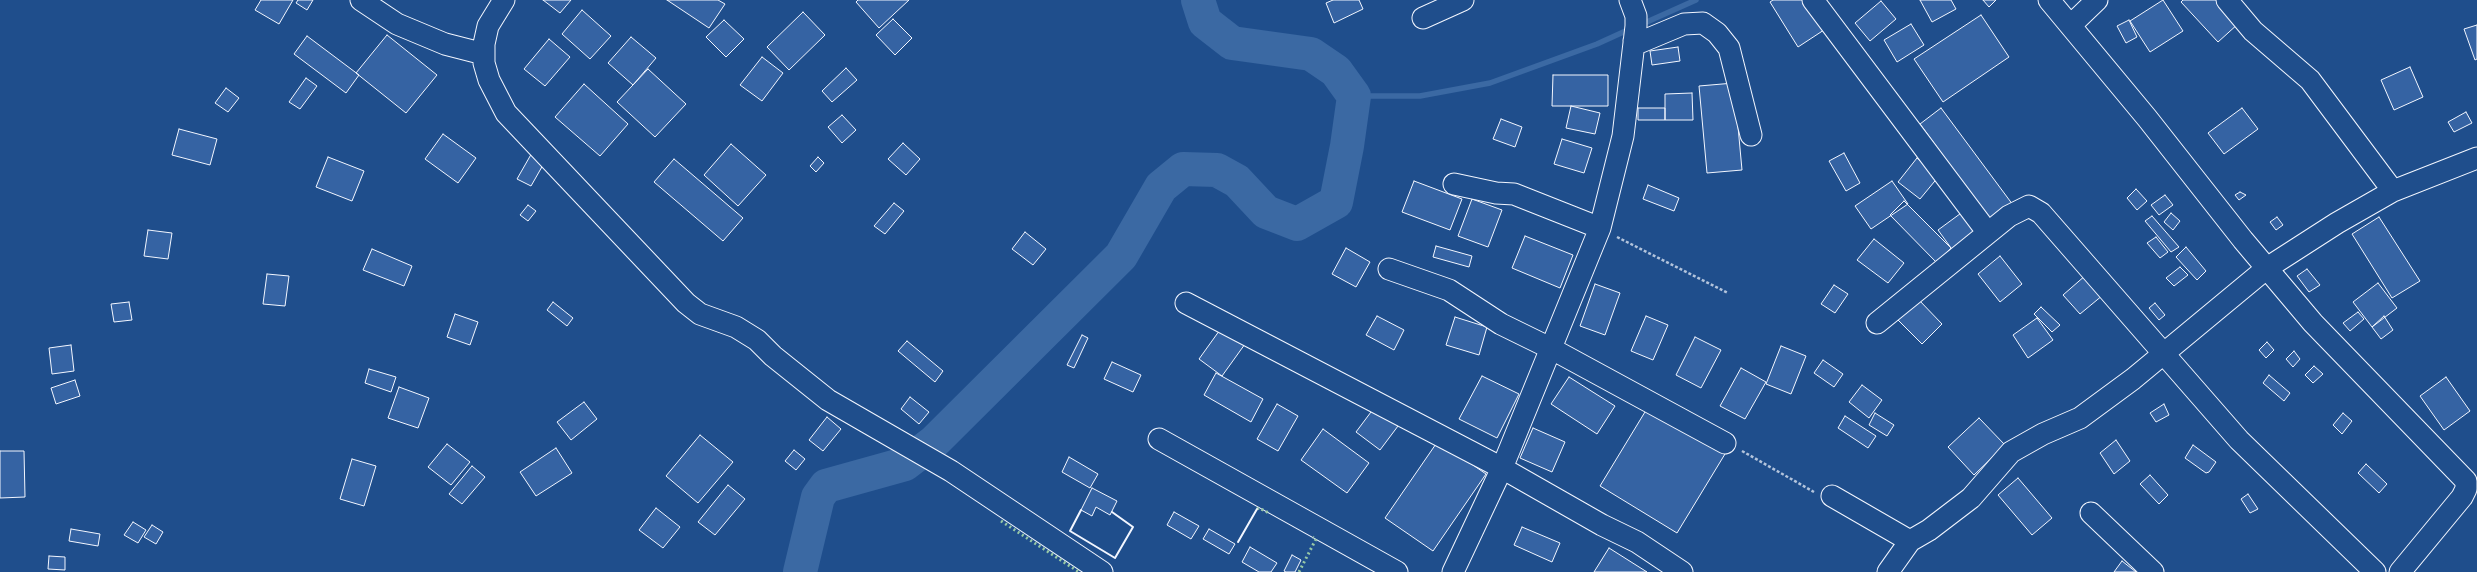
<!DOCTYPE html>
<html>
<head>
<meta charset="utf-8">
<style>
  body { margin:0 }
  canvas { display:block; background:#1f4e8c }
</style>
</head>
<body>
<canvas width="2477" height="572"></canvas>
<script>
const g = document.querySelector('canvas').getContext('2d');
g.lineJoin = 'round';
const shape = rows => new Path2D(rows.map(r => 'M' + r).join(''));
function strokePath(path, color, width, dash) { g.strokeStyle = color; g.lineWidth = width; g.lineCap = dash ? 'butt' : 'round'; g.setLineDash(dash || []); g.stroke(path); }
function paint(path, color) { g.fillStyle = color; g.fill(path, 'evenodd'); }
const stream = shape([
  [1640,25,1696,0],
  [1354,96,1420,96,1490,83,1597,44,1630,29]
]);
const river = shape([
  [800,572,818,497,826,486,905,464,934,442,1121,256,1161,187,1183,169,1217,170,1237,181,1266,212,1297,224,1336,202,1347,146,1354,96,1336,71,1311,54,1232,43,1205,22,1198,0]
]);
const building = shape([
  [261,0,293,0,279,24,255,10,261,0],
  [298,0,313,0,307,10,296,3,298,0],
  [543,0,571,0,560,13,543,0],
  [667,0,718,0,725,4,709,28,667,0],
  [858,0,909,0,879,28,856,2,858,0],
  [1333,0,1359,0,1363,9,1334,23,1326,3,1333,0],
  [1773,0,1809,0,1827,28,1798,47,1770,2,1773,0],
  [1920,0,1951,0,1956,9,1932,22,1920,0],
  [1983,0,1996,0,1989,7,1983,0],
  [2163,0,2183,31,2150,52,2130,21,2163,0],
  [2183,0,2218,0,2239,23,2218,42,2181,2,2183,0],
  [1881,1,1896,19,1870,41,1855,23,1881,1],
  [582,10,611,36,590,59,562,34,582,10],
  [803,12,825,35,789,70,767,47,803,12],
  [1981,15,2009,57,1943,102,1914,59,1981,15],
  [893,19,912,38,895,55,876,35,893,19],
  [724,20,744,39,726,57,706,37,724,20],
  [2129,20,2137,37,2126,43,2117,26,2129,20],
  [1911,24,1924,45,1897,62,1884,40,1911,24],
  [2477,25,2477,59,2475,60,2464,29,2477,25],
  [387,35,437,75,406,113,356,73,387,35],
  [307,36,359,75,346,93,294,54,307,36],
  [631,37,656,58,633,85,608,63,631,37],
  [549,39,570,57,545,86,524,69,549,39],
  [1678,47,1680,61,1652,65,1650,51,1678,47],
  [762,57,783,73,762,101,740,85,762,57],
  [2410,67,2423,97,2394,110,2381,80,2410,67],
  [846,68,857,80,832,102,822,91,846,68],
  [648,69,686,104,655,137,617,102,648,69],
  [1553,75,1608,75,1608,106,1552,106,1553,75],
  [306,78,317,86,300,109,289,102,306,78],
  [1734,83,1742,170,1707,173,1699,86,1734,83],
  [584,84,628,124,600,156,555,117,584,84],
  [226,88,239,98,228,112,215,103,226,88],
  [1692,93,1693,120,1665,120,1665,94,1692,93],
  [1571,106,1600,113,1595,134,1566,128,1571,106],
  [1638,108,1665,108,1665,120,1638,120,1638,108],
  [1941,108,2013,205,1991,221,1920,124,1941,108],
  [2242,108,2258,129,2224,154,2208,133,2242,108],
  [2466,112,2472,123,2454,132,2448,122,2466,112],
  [842,115,856,130,842,143,828,127,842,115],
  [1501,119,1522,127,1515,147,1493,139,1501,119],
  [179,129,217,139,210,165,172,155,179,129],
  [443,134,476,158,458,183,425,159,443,134],
  [1562,139,1592,148,1584,173,1554,164,1562,139],
  [903,143,920,159,906,175,888,159,903,143],
  [731,144,766,175,738,206,704,175,731,144],
  [533,151,547,158,531,186,517,179,533,151],
  [1844,153,1860,183,1846,191,1829,161,1844,153],
  [328,157,364,171,352,201,316,187,328,157],
  [818,157,824,163,816,172,810,166,818,157],
  [1917,158,1939,176,1920,199,1898,182,1917,158],
  [674,159,743,218,723,241,654,182,674,159],
  [1414,181,1462,199,1450,230,1402,212,1414,181],
  [1892,181,1908,204,1871,229,1855,206,1892,181],
  [1648,185,1679,198,1674,211,1643,199,1648,185],
  [2136,189,2147,201,2137,210,2127,198,2136,189],
  [2240,192,2246,195,2239,200,2235,195,2240,192],
  [2165,195,2173,205,2159,215,2151,205,2165,195],
  [1472,199,1502,210,1488,247,1458,236,1472,199],
  [1904,201,1951,248,1937,263,1890,215,1904,201],
  [894,203,904,211,885,234,874,226,894,203],
  [528,205,536,211,528,221,520,215,528,205],
  [1968,208,1985,231,1954,252,1938,230,1968,208],
  [2171,213,2180,221,2173,230,2164,222,2171,213],
  [2152,216,2179,247,2171,252,2145,221,2152,216],
  [2277,217,2283,225,2276,230,2270,222,2277,217],
  [2379,217,2420,281,2392,298,2352,234,2379,217],
  [148,230,172,233,168,259,144,256,148,230],
  [1025,232,1046,249,1033,265,1012,249,1025,232],
  [1525,236,1573,255,1560,288,1512,268,1525,236],
  [2156,237,2168,252,2160,258,2147,243,2156,237],
  [1874,239,1904,263,1888,283,1857,260,1874,239],
  [1436,246,1472,256,1469,267,1433,257,1436,246],
  [2186,247,2206,271,2197,280,2176,257,2186,247],
  [1346,248,1370,262,1356,287,1332,274,1346,248],
  [372,249,412,266,404,286,363,270,372,249],
  [2000,256,2022,284,2000,302,1978,274,2000,256],
  [2180,267,2188,275,2174,286,2166,278,2180,267],
  [2307,269,2320,285,2309,292,2297,276,2307,269],
  [267,274,289,276,285,306,263,304,267,274],
  [2086,275,2103,295,2080,314,2063,295,2086,275],
  [2378,283,2397,308,2372,327,2353,302,2378,283],
  [1595,284,1620,293,1605,335,1580,326,1595,284],
  [1834,285,1848,294,1835,313,1821,304,1834,285],
  [1918,299,1942,324,1922,344,1897,319,1918,299],
  [129,302,132,320,114,322,111,304,129,302],
  [553,302,573,318,567,326,547,310,553,302],
  [2155,303,2165,315,2159,320,2149,308,2155,303],
  [2041,307,2060,325,2052,332,2034,314,2041,307],
  [2358,312,2364,319,2350,331,2343,323,2358,312],
  [455,314,478,322,470,345,447,337,455,314],
  [1377,316,1404,330,1394,350,1366,335,1377,316],
  [1646,316,1668,325,1653,360,1631,351,1646,316],
  [2384,316,2393,330,2381,339,2372,327,2384,316],
  [1455,317,1487,327,1479,355,1446,345,1455,317],
  [2037,318,2053,340,2028,358,2013,335,2037,318],
  [1222,327,1245,344,1222,376,1199,359,1222,327],
  [1082,335,1088,338,1074,368,1067,365,1082,335],
  [1695,337,1721,350,1701,388,1676,375,1695,337],
  [907,341,943,371,935,382,898,351,907,341],
  [2267,342,2274,350,2266,358,2259,350,2267,342],
  [71,345,74,371,52,374,49,348,71,345],
  [1781,346,1806,356,1791,394,1766,384,1781,346],
  [2294,351,2300,359,2293,367,2286,359,2294,351],
  [1823,360,1843,374,1834,387,1814,373,1823,360],
  [1112,362,1141,375,1133,392,1104,379,1112,362],
  [2314,366,2323,374,2313,383,2305,375,2314,366],
  [1741,368,1766,382,1745,419,1720,406,1741,368],
  [369,369,396,377,391,392,365,383,369,369],
  [1216,373,1263,399,1251,422,1204,395,1216,373],
  [2269,375,2290,393,2284,401,2263,383,2269,375],
  [1482,376,1519,394,1497,438,1459,419,1482,376],
  [1569,377,1615,406,1597,434,1551,404,1569,377],
  [2446,377,2470,411,2444,430,2420,396,2446,377],
  [75,380,80,396,56,404,51,388,75,380],
  [1862,385,1882,400,1869,418,1849,402,1862,385],
  [399,387,429,398,418,428,388,418,399,387],
  [910,397,929,412,919,424,901,409,910,397],
  [584,402,597,419,571,440,557,422,584,402],
  [1277,404,1298,416,1278,451,1257,439,1277,404],
  [2164,404,2169,415,2156,422,2150,413,2164,404],
  [1648,407,1725,454,1677,533,1600,486,1648,407],
  [1374,408,1398,426,1380,450,1356,432,1374,408],
  [1875,413,1894,425,1887,436,1869,425,1875,413],
  [2343,413,2352,421,2342,434,2333,425,2343,413],
  [1845,416,1876,436,1868,448,1838,428,1845,416],
  [827,417,841,429,823,451,809,440,827,417],
  [1979,418,2005,445,1974,475,1948,447,1979,418],
  [1533,428,1565,442,1552,472,1520,458,1533,428],
  [1323,429,1369,463,1347,493,1301,460,1323,429],
  [700,435,733,462,698,503,666,476,700,435],
  [2116,440,2130,461,2114,474,2100,453,2116,440],
  [1438,441,1486,474,1433,551,1385,518,1438,441],
  [447,444,470,462,451,485,428,467,447,444],
  [2193,445,2216,462,2209,472,2206,473,2185,458,2193,445],
  [556,448,572,473,536,496,520,472,556,448],
  [794,450,805,459,796,470,785,461,794,450],
  [0,451,24,451,25,497,0,498,0,451],
  [1069,457,1098,474,1090,488,1062,472,1069,457],
  [352,459,376,466,364,506,340,499,352,459],
  [2366,464,2387,484,2379,493,2358,473,2366,464],
  [472,466,485,477,462,504,449,494,472,466],
  [2150,475,2168,495,2159,504,2140,484,2150,475],
  [2018,478,2052,518,2032,535,1998,495,2018,478],
  [728,485,745,499,715,535,698,522,728,485],
  [1092,488,1117,501,1110,515,1096,507,1092,516,1081,510,1092,488],
  [2248,494,2258,509,2250,513,2241,499,2248,494],
  [656,508,680,527,663,548,639,530,656,508],
  [1174,512,1199,526,1191,539,1167,525,1174,512],
  [133,522,146,530,138,543,124,535,133,522],
  [152,525,163,532,156,544,144,537,152,525],
  [1522,527,1560,543,1552,562,1514,545,1522,527],
  [71,529,100,534,98,546,69,541,71,529],
  [1209,529,1235,544,1229,554,1203,539,1209,529],
  [1250,547,1277,563,1271,572,1259,572,1242,562,1250,547],
  [1609,548,1647,572,1594,572,1609,548],
  [1292,555,1301,560,1295,572,1286,572,1284,571,1292,555],
  [49,556,65,557,65,570,48,569,49,556],
  [2122,561,2136,572,2114,572,2122,561]
]);
const path = shape([
  [1617,237,1728,293],
  [1742,451,1814,492]
]);
const minor = shape([
  [361,0,397,24,445,44,484,54],
  [504,0,488,26,484,44,484,63,489,80,506,113,686,303,700,314,736,327,757,340,773,356,828,400,951,471,1102,572],
  [1813,0,1988,233],
  [2049,0,2147,118,2243,240,2313,323,2466,481,2466,489,2462,497,2400,572],
  [2227,0,2253,31,2310,80,2393,191],
  [1423,18,1463,0],
  [2071,25,2097,0],
  [1634,41,1641,42,1684,24,1703,23,1717,33,1729,48,1751,135],
  [1454,184,1496,193,1514,194,1600,228],
  [1389,269,1449,290,1501,324,1552,349,1725,443],
  [1186,303,1502,468,1602,525,1637,542,1682,572],
  [1877,323,2009,216,2029,206,2041,213,2239,440,2375,572],
  [1159,439,1397,572],
  [1832,496,1910,541],
  [2091,513,2153,572],
  [1453,572,1502,468,1600,228,1623,136,1636,26,1636,16,1630,0],
  [1888,572,1910,541,1929,530,1971,498,2011,452,2043,434,2080,418,2133,379,2267,268,2337,223,2393,191,2477,158]
]);
const hedge = shape([
  [1257,509,1259,508,1269,513],
  [1001,521,1079,572],
  [1299,572,1316,539,1313,537]
]);
const wall = shape([
  [1081,510,1070,531,1115,558,1133,527,1112,512],
  [1238,542,1257,509]
]);
strokePath(stream, '#3b69a3', 5.5);
strokePath(river, '#3b69a3', 34);
paint(building, '#3563a3');
strokePath(building, '#f2f6ff', 1);
strokePath(minor, '#f2f6ff', 23);
strokePath(path, '#b3c4dc', 2.5, [3, 2]);
strokePath(minor, '#1f4e8c', 21);
strokePath(hedge, '#97c8a6', 3, [2, 3]);
strokePath(wall, '#f2f6ff', 2);
</script>
</body>
</html>
